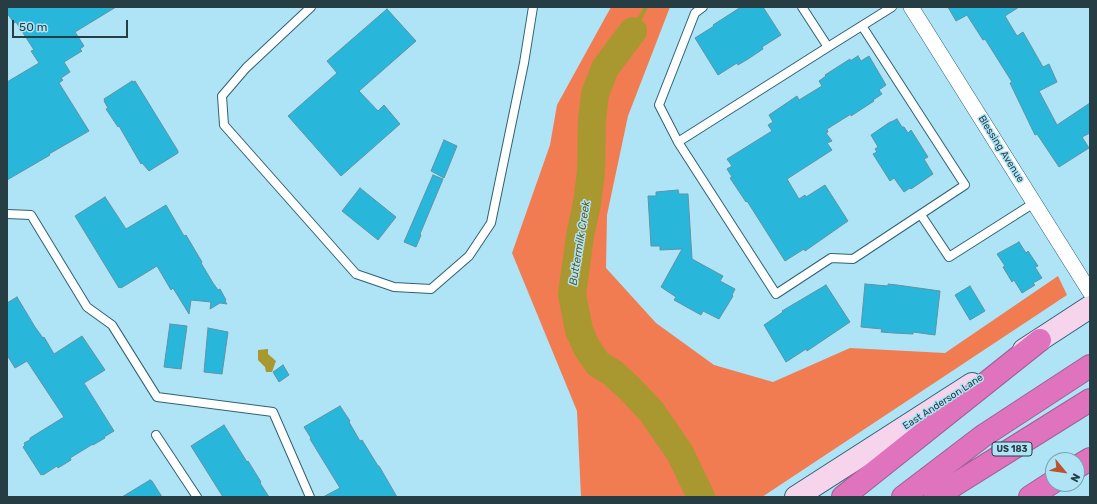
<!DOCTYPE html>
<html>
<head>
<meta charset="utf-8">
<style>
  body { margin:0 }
  #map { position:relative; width:1097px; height:504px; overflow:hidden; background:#aee4f6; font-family:Rubik,sans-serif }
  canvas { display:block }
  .frame { position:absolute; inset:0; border:8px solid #273d44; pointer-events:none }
  .north { position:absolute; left:1045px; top:452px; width:40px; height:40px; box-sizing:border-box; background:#aee4f6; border:1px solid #78a1af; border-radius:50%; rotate:119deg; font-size:11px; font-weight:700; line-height:16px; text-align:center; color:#273d44 }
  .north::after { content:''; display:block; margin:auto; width:14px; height:18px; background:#bb532c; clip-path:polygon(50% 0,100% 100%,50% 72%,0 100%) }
  .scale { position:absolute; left:12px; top:20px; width:116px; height:18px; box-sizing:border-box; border:2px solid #273d44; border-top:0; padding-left:5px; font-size:12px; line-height:14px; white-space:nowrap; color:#273d44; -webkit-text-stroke:3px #aee4f6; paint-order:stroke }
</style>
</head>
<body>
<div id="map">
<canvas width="1097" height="504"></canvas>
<div class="frame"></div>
<div class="north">N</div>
<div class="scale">50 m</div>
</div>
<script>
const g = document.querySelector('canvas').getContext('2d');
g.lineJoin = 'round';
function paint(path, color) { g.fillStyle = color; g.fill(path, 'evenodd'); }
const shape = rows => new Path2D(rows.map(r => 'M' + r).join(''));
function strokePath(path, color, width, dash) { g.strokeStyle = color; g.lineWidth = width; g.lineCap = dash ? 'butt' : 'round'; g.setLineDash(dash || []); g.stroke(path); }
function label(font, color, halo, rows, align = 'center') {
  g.font = font + ' Rubik,sans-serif'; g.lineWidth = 3; g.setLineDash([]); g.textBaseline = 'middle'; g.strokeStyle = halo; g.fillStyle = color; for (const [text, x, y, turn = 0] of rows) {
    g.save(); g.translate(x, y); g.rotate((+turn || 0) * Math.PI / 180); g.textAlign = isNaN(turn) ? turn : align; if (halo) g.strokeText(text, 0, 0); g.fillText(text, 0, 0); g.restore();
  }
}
const forest = shape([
  [611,7,670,7,628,116,607,215,606,268,656,323,714,365,773,382,850,348,945,353,1058,276,1067,295,762,497,581,497,577,411,512,253,550,145,557,105]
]);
const water = shape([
  [268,349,268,354,276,361,272,372,266,372,265,367,258,360,258,350]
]);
const stream = shape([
  [633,31,646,7]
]);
const river = shape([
  [633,31,605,68,595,94,592,120,591,172,587,203,580,236,572,294,579,330,587,348,598,364,613,373,630,389,651,411,680,453,701,497]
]);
const building = shape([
  [7,7,116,7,75,32,84,46,80,49,82,51,64,62,70,72,61,78,63,80,59,83,89,131,49,154,50,155,7,180,7,82,39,63,31,51,34,50,16,22,14,23,7,13,7,7],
  [741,7,763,7,781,35,762,47,763,49,748,59,738,65,737,63,718,75,695,38,714,26,713,25,741,7],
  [948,7,1019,7,1005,16,1017,36,1023,32,1043,67,1049,64,1057,82,1039,91,1057,125,1090,103,1090,133,1082,137,1089,148,1059,167,1037,134,1035,135,1010,83,1012,82,985,39,983,40,967,15,956,21,948,7],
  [387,9,416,41,359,91,378,111,384,105,400,124,341,176,288,116,337,73,327,61,387,9],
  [858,56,861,61,869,56,886,85,879,90,882,94,873,100,874,101,851,116,851,114,827,129,828,132,826,133,832,141,827,143,832,150,787,179,799,199,805,195,806,197,825,185,848,221,805,251,804,249,785,261,747,201,746,202,730,178,732,177,727,169,732,166,727,159,772,131,768,125,773,122,769,115,797,96,799,100,822,86,819,81,826,76,825,75,850,59,850,61,858,56],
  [132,81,133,82,135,81,178,151,178,153,149,171,142,163,141,164,119,126,118,127,106,109,108,108,104,101,105,101,104,99,132,81],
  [897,119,902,127,904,127,908,133,911,130,928,157,924,159,933,174,911,189,910,188,904,192,894,178,890,181,873,154,877,152,875,149,878,147,871,135,890,122,891,122,897,119],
  [444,140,457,146,444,178,431,171,444,140],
  [433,175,443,179,420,234,421,235,416,247,404,242,433,175],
  [360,188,396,217,378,240,342,211,360,188],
  [678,190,679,194,688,194,692,259,723,276,720,281,735,289,732,295,733,296,719,319,703,311,701,315,674,300,676,297,661,287,682,249,660,250,660,246,651,246,648,196,656,196,656,192,678,190],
  [105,197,126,229,166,205,184,236,186,235,196,252,202,262,201,263,213,283,218,290,220,289,226,300,225,301,227,304,220,303,210,309,211,302,191,300,189,314,173,288,171,290,157,266,121,288,120,287,119,288,75,216,105,197],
  [1019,242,1026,253,1028,251,1038,266,1035,267,1042,278,1033,283,1035,285,1022,293,1014,280,1012,282,1003,267,1005,266,997,254,1019,242],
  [865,284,888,286,888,284,897,285,940,291,935,335,913,332,913,334,894,333,881,332,882,329,861,327,865,284],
  [826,285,850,322,807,351,806,349,786,362,764,325,783,312,782,311,826,285],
  [970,286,985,311,970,320,955,295,970,286],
  [17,297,35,327,43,338,44,337,54,354,82,336,105,370,84,383,114,431,104,437,105,438,93,445,93,444,70,458,71,460,58,468,57,466,43,475,43,474,41,475,23,447,25,445,24,443,30,440,30,438,64,417,27,361,15,368,7,355,7,303,17,297],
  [170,324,187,326,181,369,164,367,170,324],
  [208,328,228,332,222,374,204,372,208,328],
  [283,365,289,375,279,382,273,372,283,365],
  [340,406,350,421,349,422,360,441,362,440,378,466,379,466,397,497,323,497,340,488,310,439,311,438,304,427,340,406],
  [224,425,247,462,248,461,261,482,260,483,269,497,223,497,191,446,224,425],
  [150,480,152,481,162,497,122,497,150,480]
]);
const service = shape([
  [311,7,246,68,222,96,224,125,356,274,394,287,431,289,469,256,491,223,524,63,533,7],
  [802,7,828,47],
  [862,26,965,185,853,259,831,258,776,294,678,142,828,47,892,7],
  [678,142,659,105,695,13,703,7],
  [7,214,31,215,87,307,112,325,157,397,273,412,310,497],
  [921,215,949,257,1034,203],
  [156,435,197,497]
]);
const minor = shape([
  [911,7,1090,292]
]);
const secondary = shape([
  [1024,350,1090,307],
  [796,497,972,384]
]);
const motorway = shape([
  [1077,467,1090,459],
  [843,497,1040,340],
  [903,497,983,436,1090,366],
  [935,497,1090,400],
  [1030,497,1053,482]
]);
const shields = [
  [1012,449,40]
];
const shieldNames = [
  ["US 183",1012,449]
];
const streetNames = [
  ["Blessing Avenue",1001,149,58],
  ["East Anderson Lane",943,402,-33]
];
const waterNames = [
  ["Buttermilk Creek",580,243,-81]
];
paint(forest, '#f17c52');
paint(water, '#a9982f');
strokePath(stream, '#a9982f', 4.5);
strokePath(river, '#a9982f', 28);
paint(building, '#28b6da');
strokePath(building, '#6093a4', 1);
strokePath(service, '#2f6272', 10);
strokePath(minor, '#2f6272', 16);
strokePath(secondary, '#2f6272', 24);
strokePath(motorway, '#9f6093', 24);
strokePath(service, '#fff', 8);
strokePath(minor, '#fff', 15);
strokePath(secondary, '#f6d5ec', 22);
strokePath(motorway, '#e073be', 22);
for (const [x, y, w] of shields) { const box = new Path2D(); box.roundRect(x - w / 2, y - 7, w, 14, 3); g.fillStyle = '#aee4f6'; g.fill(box); strokePath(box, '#273d44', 1); }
label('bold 9px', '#273d44', null, shieldNames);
label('10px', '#273d44', '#aee4f6', streetNames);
label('italic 11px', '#605823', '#aee4f6', waterNames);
</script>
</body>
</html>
